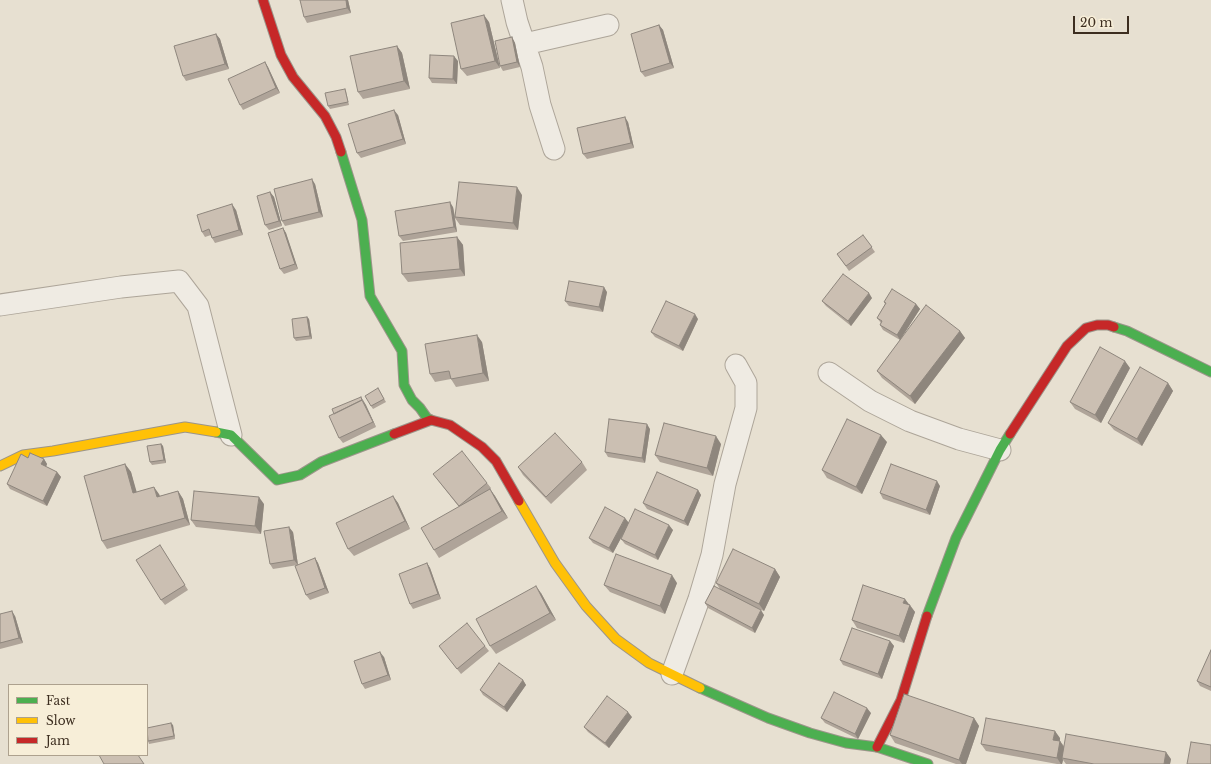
<!DOCTYPE html>
<html>
<head>
<meta charset="utf-8">
<style>
  body { margin:0 }
  #map { position:relative; width:1211px; height:764px; overflow:hidden; background:#e7e0d1; font-family:"Libre Baskerville",serif }
  canvas { display:block }
  .legend { position:absolute; left:8px; top:684px; width:140px; height:72px; box-sizing:border-box; background:#f7eed8; border:1px solid #ada18e; margin:0; padding:5px 7px; list-style:none; font-size:12px; color:#3d2e20 }
  .legend li { display:flex; align-items:center; gap:8px; height:20px }
  .legend b { width:20px; border:1px solid #ada18e }
  .scale { position:absolute; left:1073px; top:16px; width:56px; height:18px; box-sizing:border-box; border:2px solid #3d2e20; border-top:0; padding-left:5px; font-size:12px; line-height:14px; white-space:nowrap; color:#3d2e20; -webkit-text-stroke:3px #f7eed8; paint-order:stroke }
</style>
</head>
<body>
<div id="map">
<canvas width="1211" height="764"></canvas>
<ul class="legend">
<li><b style="height:5px;background:#4caf50"></b>Fast</li>
<li><b style="height:5px;background:#ffc107"></b>Slow</li>
<li><b style="height:5px;background:#c62828"></b>Jam</li>
</ul>
<div class="scale">20 m</div>
</div>
<script>
const g = document.querySelector('canvas').getContext('2d');
g.lineJoin = 'round';
const shape = rows => new Path2D(rows.map(r => 'M' + r).join(''));
function strokePath(path, color, width, dash) { g.strokeStyle = color; g.lineWidth = width; g.lineCap = dash ? 'butt' : 'round'; g.setLineDash(dash || []); g.stroke(path); }
function paint(path, color) { g.fillStyle = color; g.fill(path, 'evenodd'); }
const street = shape([
  [512,0,517,22,532,67,540,105,554,149],
  [525,44,608,25],
  [0,305,121,287,179,281,198,306,231,435],
  [829,373,870,401,910,421,959,439,1000,450],
  [672,674,699,599,712,555,725,484,746,408,746,383,736,365]
]);
const fast = shape([
  [341,152,362,220,370,296,402,351,404,385,412,400,420,408,427,418,431,420],
  [1114,327,1127,331,1211,372],
  [216,432,231,435,277,480,300,475,321,462,394,434],
  [927,616,956,538,1000,450,1010,434],
  [700,688,768,718,810,733,846,743,877,747,928,764]
]);
const slow = shape([
  [0,466,23,455,53,451,185,427,216,432],
  [519,501,555,563,586,606,616,639,649,663,700,688]
]);
const jam = shape([
  [263,0,281,55,293,77,325,116,336,137,341,152],
  [394,434,431,420,450,425,482,447,496,461,519,501],
  [1010,434,1067,346,1086,328,1097,325,1108,325,1114,327],
  [877,747,901,700,927,616]
]);
const wall = shape([
  [348,0,351,13,307,23,304,17],
  [489,22,500,68,467,76,461,69],
  [659,25,663,30,674,68,645,77,641,72],
  [216,34,220,39,229,69,186,81,183,76],
  [512,37,515,43,520,67,503,71,500,66],
  [397,46,402,53,410,89,363,99,358,92],
  [458,61,457,84,432,83,429,78],
  [265,62,268,67,280,93,243,110,240,105],
  [345,89,346,91,349,105,330,109,328,106],
  [398,115,406,144,361,158,357,153],
  [628,122,634,148,587,159,583,154],
  [315,184,323,217,285,226,282,221],
  [270,192,274,197,282,226,269,230,265,225],
  [522,195,518,230,460,225,455,218,457,232,403,241,399,236,453,207,455,216],
  [236,210,243,235,215,243,212,238,211,235,205,237,202,232],
  [283,228,286,233,298,269,284,274,280,269],
  [863,235,875,252,849,271,837,254],
  [457,237,463,245,465,276,408,282,402,274],
  [607,292,603,312,569,306,565,301],
  [872,298,851,326,826,306,822,301],
  [884,302,916,304,920,309,902,337,960,331,965,338,915,404,882,378,877,371,900,340,883,330,880,325,881,323,877,318,885,304],
  [307,317,309,319,312,339,296,341,294,338],
  [698,319,683,351,655,337,651,332],
  [482,342,489,381,456,387,451,379,435,382,430,374],
  [1130,368,1101,423,1075,409,1070,402],
  [1168,383,1173,391,1142,446,1114,430,1108,423],
  [378,388,386,402,373,409,371,406],
  [363,400,376,427,343,443,339,438],
  [650,429,645,463,608,457,605,452],
  [887,442,862,494,827,478,822,470],
  [161,444,163,446,166,463,152,465,150,462],
  [721,444,713,476,660,462,655,455],
  [28,458,44,459,47,464,46,467,57,472,61,477,47,506,10,489,7,484],
  [582,462,587,470,551,504,523,475,518,467],
  [125,464,131,472,136,492,159,494,160,496,178,491,183,499,190,525,107,549,102,541],
  [433,474,487,483,491,488,490,489,495,496,508,518,439,558,434,550,459,507],
  [940,486,930,515,883,499,880,493],
  [698,490,701,495,688,526,647,509,643,503],
  [393,496,398,503,410,529,354,556,348,549],
  [264,504,261,534,196,527,191,520],
  [629,523,673,530,658,560,625,544,621,539,627,527,613,553,593,543,589,538],
  [293,532,298,565,273,569,270,564],
  [160,545,188,590,165,605,161,600],
  [315,558,318,563,329,593,310,600,306,595],
  [427,563,430,568,441,599,413,609,410,604],
  [775,569,780,577,764,611,750,605,764,615,755,633,708,608,705,603,720,589,716,583],
  [677,583,665,614,610,592,604,585],
  [541,593,556,620,496,654,490,646],
  [908,604,910,605,915,612,904,643,857,628,852,620],
  [0,614,15,616,23,643,0,649],
  [890,641,894,646,882,679,843,665,840,660],
  [439,646,485,646,489,651,461,674],
  [1211,650,1211,691,1200,686,1197,681],
  [384,657,391,680,365,689,362,684],
  [523,680,526,685,507,712,483,695,480,690],
  [871,713,858,739,825,723,821,718],
  [632,717,609,748,588,732,584,727],
  [974,718,979,726,966,764,956,764,895,743,890,735],
  [173,725,175,739,149,744,148,741],
  [1060,738,1060,741,1064,746,1171,759,1170,764,1066,764,1063,760,1062,764,1057,764,986,751,981,744]
]);
const shadedWall = shape([
  [346,0,348,0,351,13,347,8],
  [484,15,489,22,500,68,495,61],
  [659,25,663,30,674,68,670,63],
  [216,34,220,39,229,69,225,64],
  [512,37,515,43,520,67,517,62],
  [397,46,402,53,410,89,404,81],
  [454,56,458,61,457,84,453,79],
  [265,62,268,67,280,93,276,88],
  [394,110,398,115,406,144,403,139],
  [625,117,628,122,634,148,631,143],
  [312,179,315,184,323,217,319,212],
  [517,187,522,195,518,230,513,223],
  [270,192,274,197,282,226,279,221],
  [450,202,453,207,457,232,454,227],
  [232,204,236,210,243,235,239,230],
  [283,228,286,233,298,269,295,264],
  [457,237,463,245,465,276,460,269],
  [604,287,607,292,603,312,599,307],
  [869,293,872,298,851,326,848,321],
  [916,304,920,309,900,340,897,335],
  [695,314,698,319,683,351,679,346],
  [307,317,309,319,312,339,310,336],
  [960,331,965,338,915,404,910,396],
  [477,335,482,342,489,381,483,373],
  [1125,361,1130,368,1101,423,1095,415],
  [1168,383,1173,391,1142,446,1137,439],
  [361,397,366,405,376,427,373,422],
  [647,424,650,429,645,463,642,458],
  [881,435,887,442,862,494,856,487],
  [716,436,721,444,713,476,707,468],
  [161,444,163,446,166,463,164,460],
  [44,459,47,464,45,469,41,464],
  [125,464,131,472,139,500,133,493],
  [57,472,61,477,47,506,43,501],
  [937,481,940,486,930,515,926,510],
  [154,487,159,494,162,505,157,497],
  [490,489,495,496,508,518,502,511],
  [698,490,701,495,688,526,684,521],
  [178,491,183,499,190,525,185,518],
  [393,496,398,503,410,529,405,521],
  [259,497,264,504,261,534,255,526],
  [625,518,629,523,613,553,609,548],
  [669,525,673,530,658,560,655,555],
  [289,527,293,532,298,565,294,560],
  [315,558,318,563,329,593,325,588],
  [427,563,430,568,441,599,438,594],
  [775,569,780,577,764,611,759,604],
  [672,575,677,583,665,614,660,606],
  [536,586,541,593,556,620,550,613],
  [905,599,915,612,904,643,899,636,903,603],
  [761,610,764,615,755,633,752,628],
  [12,611,15,616,23,643,19,638],
  [890,641,894,646,882,679,878,674],
  [380,652,384,657,391,680,388,675],
  [523,680,526,685,507,712,504,707],
  [867,708,871,713,858,739,855,734],
  [628,712,632,717,609,748,605,743],
  [974,718,979,726,966,764,962,764,959,760],
  [171,723,173,725,175,739,174,736],
  [1055,731,1060,738,1059,747,1053,740],
  [1060,741,1065,749,1062,758,1063,760,1062,764,1061,764,1057,758],
  [1166,752,1171,759,1170,764,1164,764]
]);
const building = shape([
  [300,0,346,0,347,8,304,17,300,0],
  [484,15,495,61,461,69,451,23,484,15],
  [659,25,670,63,641,72,631,34,659,25],
  [216,34,225,64,183,76,174,46,216,34],
  [512,37,517,62,500,66,495,41,512,37],
  [397,46,404,81,358,92,350,56,397,46],
  [430,55,454,56,453,79,429,78,430,55],
  [265,62,276,88,240,105,228,79,265,62],
  [345,89,348,102,328,106,325,93,345,89],
  [394,110,403,139,357,153,348,124,394,110],
  [625,117,631,143,583,154,577,128,625,117],
  [312,179,319,212,282,221,274,189,312,179],
  [459,182,517,187,513,223,455,217,459,182],
  [270,192,279,221,265,225,257,196,270,192],
  [450,202,454,227,399,236,395,211,450,202],
  [232,204,239,230,212,238,209,229,202,232,197,215,232,204],
  [283,228,295,264,280,269,268,233,283,228],
  [863,235,872,247,846,266,837,254,863,235],
  [457,237,460,269,402,274,400,243,457,237],
  [843,274,869,293,848,321,822,301,843,274],
  [569,281,604,287,599,307,565,301,569,281],
  [892,289,916,304,897,335,880,325,882,321,877,318,886,303,884,302,892,289],
  [666,301,695,314,679,346,651,332,666,301],
  [926,305,960,331,910,396,877,371,926,305],
  [307,317,310,336,294,338,292,319,307,317],
  [477,335,483,373,451,379,449,371,430,374,425,344,477,335],
  [1100,347,1125,361,1095,415,1070,402,1100,347],
  [1140,367,1168,383,1137,439,1108,423,1140,367],
  [378,388,384,399,371,406,365,396,378,388],
  [361,397,362,400,334,414,332,409,361,397],
  [362,400,373,422,339,438,329,416,362,400],
  [609,419,647,424,642,458,605,452,609,419],
  [847,419,881,435,856,487,822,470,847,419],
  [664,423,716,436,707,468,655,455,664,423],
  [555,433,582,462,546,497,518,467,555,433],
  [161,444,164,460,150,462,147,446,161,444],
  [462,451,487,483,459,506,433,474,462,451],
  [30,453,44,459,41,464,57,472,43,501,7,484,21,454,28,458,30,453],
  [125,464,133,493,154,487,157,497,178,491,185,518,102,541,84,476,125,464],
  [891,464,937,481,926,510,880,493,891,464],
  [657,472,698,490,684,521,643,503,657,472],
  [490,489,502,511,434,550,421,528,490,489],
  [194,491,259,497,255,526,191,520,194,491],
  [393,496,405,521,348,549,336,523,393,496],
  [605,507,625,518,609,548,589,538,605,507],
  [635,509,669,525,655,555,621,539,635,509],
  [289,527,294,560,270,564,264,531,289,527],
  [160,545,185,585,161,600,136,560,160,545],
  [733,549,775,569,759,604,716,583,733,549],
  [616,554,672,575,660,606,604,585,616,554],
  [315,558,325,588,306,595,295,566,315,558],
  [427,563,438,594,410,604,399,574,427,563],
  [863,585,905,599,903,603,910,605,899,636,852,620,863,585],
  [536,586,550,613,490,646,476,619,536,586],
  [714,586,761,610,752,628,705,603,714,586],
  [12,611,19,638,0,643,0,614,12,611],
  [467,623,485,646,457,669,439,646,467,623],
  [852,628,890,641,878,674,840,660,852,628],
  [1211,650,1211,687,1197,681,1211,650],
  [380,652,388,675,362,684,354,661,380,652],
  [499,663,523,680,504,707,480,690,499,663],
  [834,692,867,708,855,734,821,718,834,692],
  [904,694,974,718,959,760,890,735,904,694],
  [607,696,628,712,605,743,584,727,607,696],
  [986,718,1055,731,1053,740,1060,741,1057,758,981,744,986,718],
  [171,723,174,736,148,741,147,728,171,723],
  [1066,734,1166,752,1164,764,1094,764,1062,758,1066,734],
  [1191,742,1211,745,1211,764,1187,764,1191,742],
  [99,755,138,755,144,764,104,764,99,755]
]);
strokePath(street, '#ada599', 23);
strokePath(fast, '#9c958a', 11);
strokePath(slow, '#9c958a', 11);
strokePath(jam, '#9c958a', 11);
strokePath(street, '#efebe3', 21);
strokePath(fast, '#4caf50', 9);
strokePath(slow, '#ffc107', 9);
strokePath(jam, '#c62828', 9);
paint(wall, '#afa499');
paint(shadedWall, '#8e867d');
paint(building, '#cbbfb2');
strokePath(building, '#8e867d', 1);
</script>
</body>
</html>
